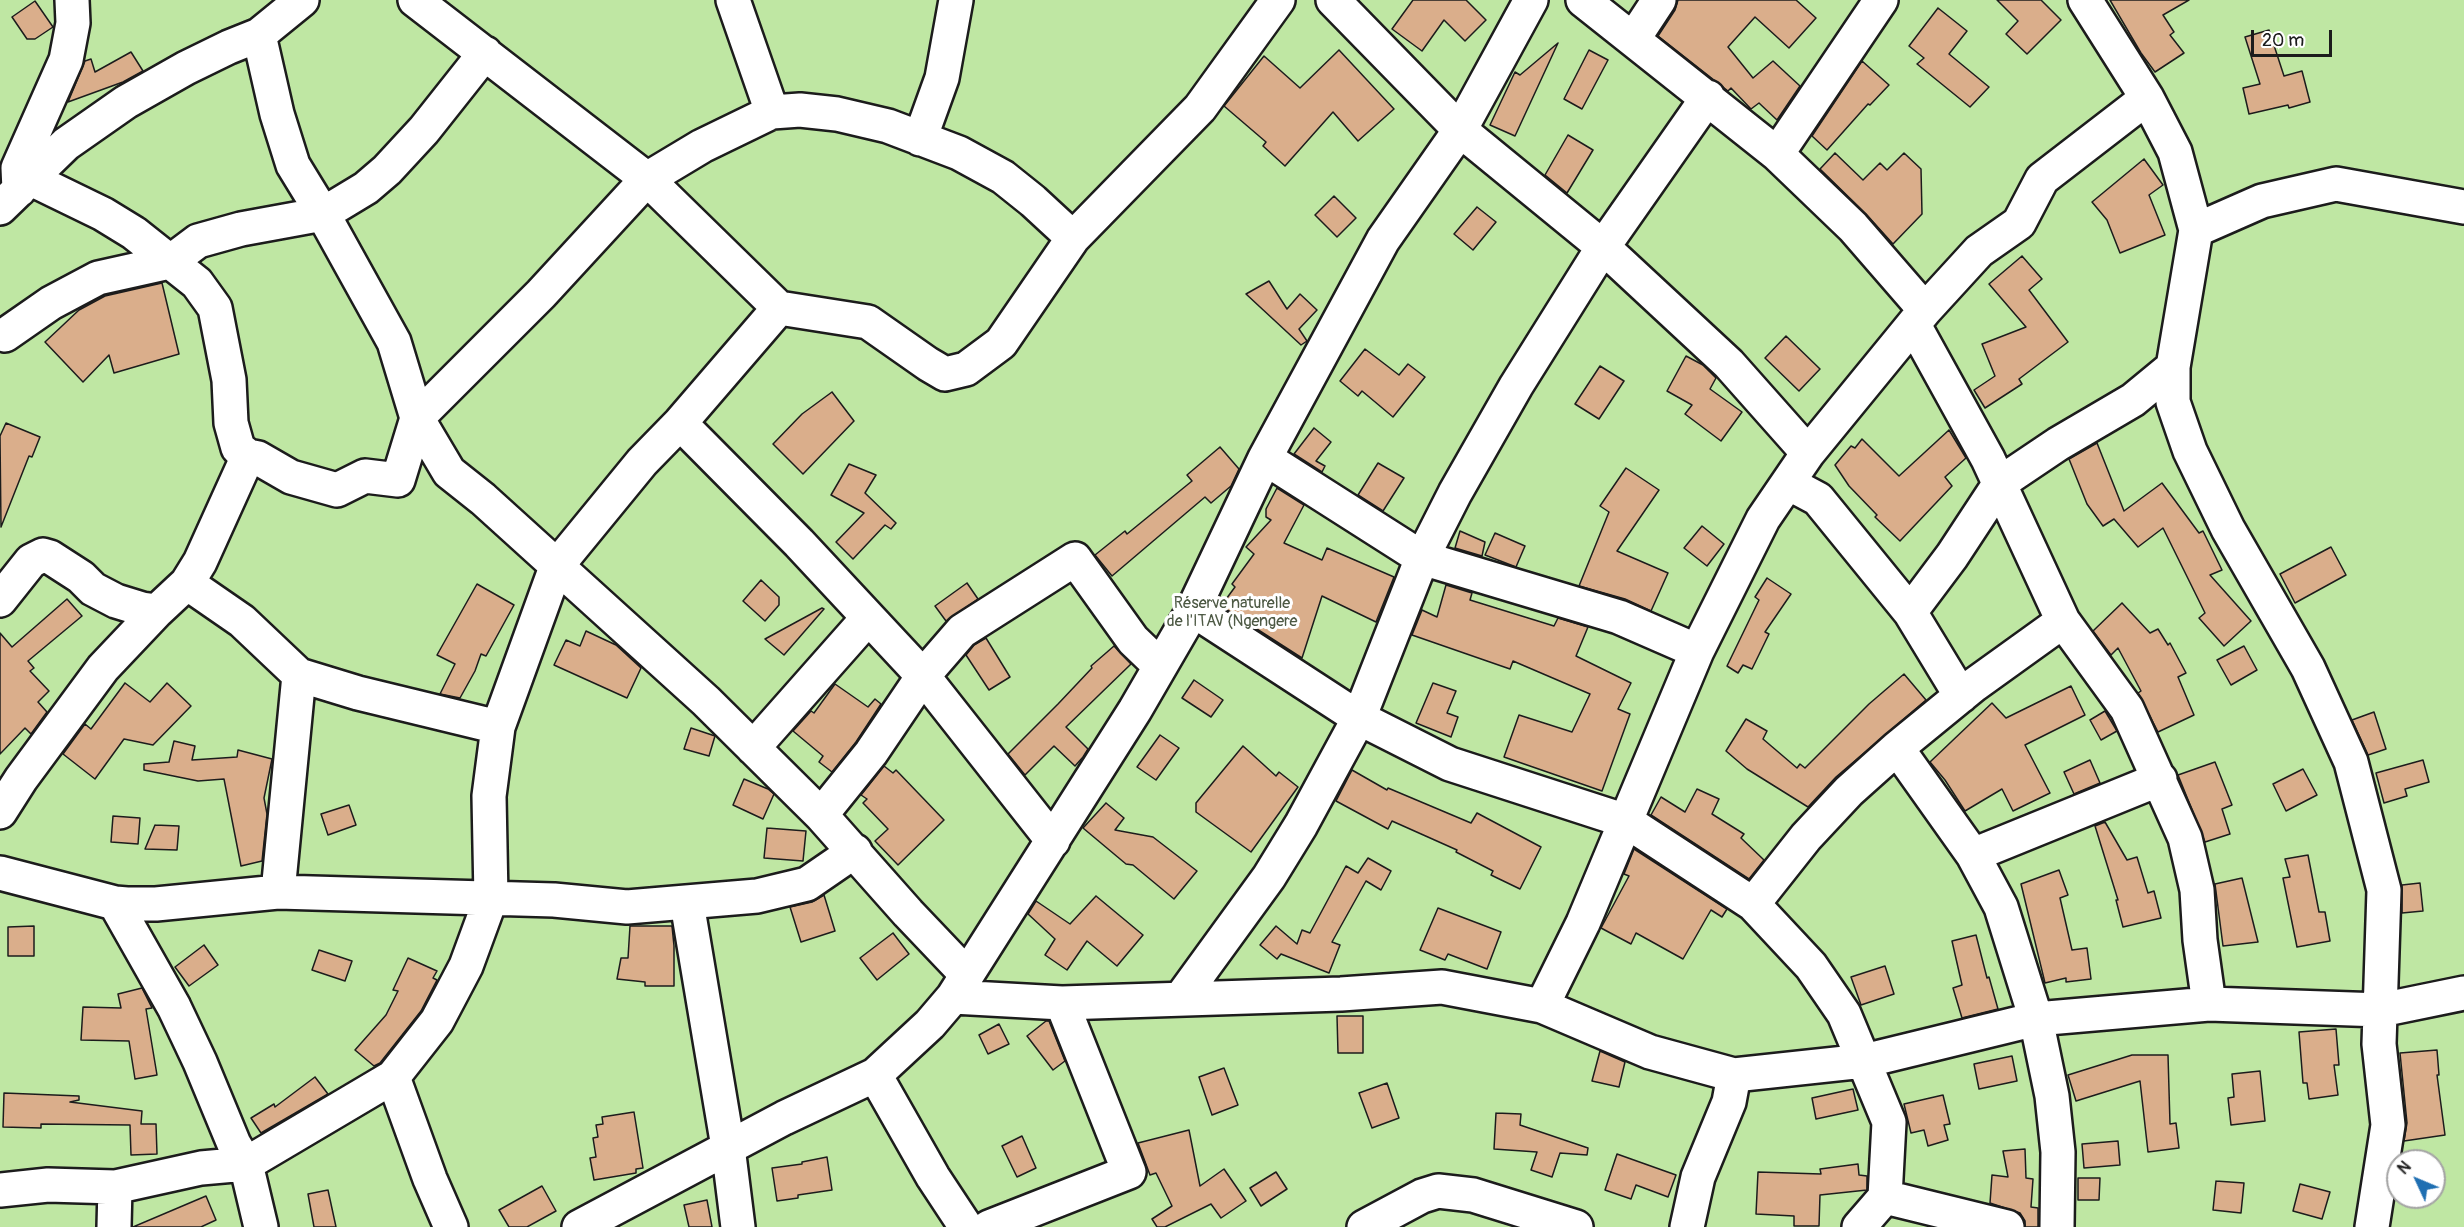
<!DOCTYPE html>
<html>
<head>
<meta charset="utf-8">
<style>
  body { margin:0 }
  #map { position:relative; width:2464px; height:1227px; overflow:hidden; background:#fff; font-family:Pangolin,sans-serif }
  canvas { display:block }
  .north { position:absolute; left:2386px; top:1149px; width:60px; height:60px; box-sizing:border-box; background:#fff; border:2px solid #a4a4a4; border-radius:50%; rotate:314deg; font-size:16px; font-weight:700; line-height:24px; text-align:center; color:#1c1c1c }
  .north::after { content:''; display:block; margin:auto; width:21px; height:27px; background:#1f6fb2; clip-path:polygon(50% 0,100% 100%,50% 72%,0 100%) }
  .scale { position:absolute; left:2251px; top:30px; width:81px; height:27px; box-sizing:border-box; border:3px solid #1c1c1c; border-top:0; padding-left:8px; font-size:18px; line-height:21px; white-space:nowrap; color:#1c1c1c; -webkit-text-stroke:4px #fff; paint-order:stroke }
</style>
</head>
<body>
<div id="map">
<canvas width="2464" height="1227"></canvas>
<div class="north">N</div>
<div class="scale">20 m</div>
</div>
<script>
const g = document.querySelector('canvas').getContext('2d');
g.lineJoin = 'round';
function paint(path, color) { g.fillStyle = color; g.fill(path, 'evenodd'); }
const shape = rows => new Path2D(rows.map(r => 'M' + r).join(''));
function strokePath(path, color, width, dash) { g.strokeStyle = color; g.lineWidth = width; g.lineCap = dash ? 'butt' : 'round'; g.setLineDash(dash || []); g.stroke(path); }
function label(font, color, halo, rows, align = 'center') {
  g.font = font + ' Pangolin,sans-serif'; g.lineWidth = 6; g.setLineDash([]); g.textBaseline = 'middle'; g.strokeStyle = halo; g.fillStyle = color; for (const [text, x, y, turn = 0] of rows) {
    g.save(); g.translate(x, y); g.rotate((+turn || 0) * Math.PI / 180); g.textAlign = isNaN(turn) ? turn : align; if (halo) g.strokeText(text, 0, 0); g.fillText(text, 0, 0); g.restore();
  }
}
const green = shape([
  [0,0,2464,0,2464,1227,0,1227],
  [2398,1161,2434,1161,2434,1197,2398,1197]
]);
const building = shape([
  [1413,0,1466,0,1486,20,1465,41,1444,20,1422,51,1392,29,1413,0],
  [1678,0,1796,0,1816,18,1789,48,1755,17,1728,47,1753,78,1773,61,1800,86,1777,120,1759,103,1751,109,1731,88,1728,91,1658,36,1675,10,1678,0],
  [1997,0,2041,0,2061,20,2027,54,2006,34,2018,21,1997,0],
  [2110,0,2189,0,2163,15,2174,32,2170,35,2184,53,2155,72,2141,53,2110,0],
  [35,1,53,27,35,39,27,39,12,17,35,1],
  [1938,8,1967,31,1949,54,1989,87,1970,107,1917,64,1924,58,1909,46,1938,8],
  [2269,30,2284,76,2302,71,2310,102,2289,108,2288,105,2249,114,2243,88,2260,84,2245,37,2269,30],
  [1558,43,1515,136,1490,125,1515,72,1520,75,1558,43],
  [1339,50,1394,109,1358,141,1333,112,1285,166,1263,146,1266,142,1224,106,1264,56,1300,88,1339,50],
  [1589,50,1608,60,1582,109,1564,99,1589,50],
  [131,52,143,71,123,82,68,102,85,61,91,59,95,72,131,52],
  [1862,61,1889,85,1870,105,1868,104,1827,150,1812,136,1862,61],
  [1568,135,1593,150,1567,193,1545,175,1568,135],
  [1835,153,1863,180,1880,163,1887,170,1904,153,1921,169,1922,214,1893,244,1866,214,1820,169,1835,153],
  [2144,159,2163,185,2149,195,2165,235,2120,253,2107,220,2092,202,2144,159],
  [1334,196,1356,218,1337,237,1315,215,1334,196],
  [1477,207,1496,222,1473,250,1454,234,1477,207],
  [2022,256,2042,279,2029,290,2068,342,2019,379,2022,384,1985,408,1974,390,1995,376,1982,344,2026,327,1989,284,2022,256],
  [1269,281,1287,309,1300,294,1317,310,1299,329,1307,341,1301,345,1246,294,1269,281],
  [162,283,179,354,114,373,109,355,83,382,45,342,79,310,105,296,162,283],
  [1786,336,1820,369,1799,391,1765,358,1786,336],
  [1365,349,1399,375,1408,364,1425,377,1393,417,1362,391,1358,396,1340,381,1365,349],
  [1686,356,1703,365,1716,378,1710,389,1742,412,1721,441,1685,414,1692,405,1667,391,1686,356],
  [1600,366,1624,381,1599,419,1575,404,1600,366],
  [832,392,854,421,803,474,773,444,802,414,832,392],
  [6,423,40,437,32,457,29,456,1,527,0,436,6,423],
  [1314,428,1331,442,1316,461,1325,466,1322,472,1294,454,1314,428],
  [1949,430,1966,458,1945,477,1952,486,1900,541,1875,517,1877,515,1849,486,1835,465,1851,446,1855,448,1862,439,1899,476,1949,430],
  [2097,443,2124,511,2162,483,2199,533,2203,531,2222,570,2210,575,2251,621,2224,646,2199,618,2205,613,2163,528,2138,547,2114,519,2103,526,2087,504,2069,459,2097,443],
  [1220,447,1239,469,1231,486,1211,503,1205,497,1112,576,1095,555,1125,531,1127,534,1192,481,1187,475,1220,447],
  [1378,463,1404,478,1383,511,1358,495,1378,463],
  [849,464,876,475,865,493,896,523,891,529,885,525,853,559,836,542,864,513,831,495,849,464],
  [1626,468,1659,490,1617,551,1668,573,1651,611,1625,599,1579,586,1609,512,1600,506,1626,468],
  [1277,488,1304,505,1284,543,1322,560,1327,548,1394,577,1376,622,1322,596,1302,658,1221,606,1235,587,1232,584,1254,554,1246,547,1271,520,1266,517,1266,509,1277,488],
  [1702,526,1724,544,1707,566,1684,548,1702,526],
  [1460,531,1485,542,1482,556,1455,548,1460,531],
  [1495,533,1525,546,1516,567,1485,555,1495,533],
  [2331,547,2346,575,2295,603,2280,574,2331,547],
  [1767,578,1791,594,1765,632,1769,634,1752,669,1743,665,1738,673,1727,666,1759,600,1755,597,1767,578],
  [761,580,779,597,779,605,765,621,743,601,761,580],
  [967,583,978,599,946,621,935,606,967,583],
  [477,584,514,605,486,656,481,654,475,671,460,698,440,694,455,664,437,655,477,584],
  [1446,585,1472,593,1470,600,1554,626,1558,618,1588,627,1576,656,1631,683,1618,709,1630,714,1602,791,1504,757,1519,715,1572,732,1590,694,1513,661,1510,669,1412,635,1422,610,1437,617,1446,585],
  [67,599,82,616,28,661,34,668,30,671,49,691,38,702,47,712,31,734,25,728,0,754,0,633,12,647,67,599],
  [2122,603,2150,633,2158,629,2168,645,2170,643,2186,673,2178,677,2194,715,2158,732,2138,693,2141,691,2118,648,2111,655,2093,631,2122,603],
  [822,608,824,609,784,655,765,639,822,608],
  [586,631,616,645,641,668,627,698,554,665,566,640,580,646,586,631],
  [986,638,1010,677,989,690,966,655,974,645,986,638],
  [1114,646,1131,664,1066,727,1088,749,1083,757,1075,766,1054,746,1025,775,1008,754,1058,704,1092,668,1091,666,1114,646],
  [2244,646,2257,670,2231,685,2217,660,2244,646],
  [1904,674,1926,700,1836,777,1808,807,1747,769,1726,751,1746,719,1767,731,1763,739,1797,768,1800,764,1805,768,1869,704,1904,674],
  [1194,680,1223,700,1211,717,1182,698,1194,680],
  [125,683,150,702,167,683,191,706,153,745,124,739,95,779,63,754,85,724,91,729,125,683],
  [1433,683,1456,691,1447,713,1458,717,1451,737,1416,723,1433,683],
  [835,684,868,707,875,699,881,704,856,742,832,772,819,762,823,756,793,731,811,711,814,713,835,684],
  [2071,686,2085,715,2025,745,2050,793,2013,811,2002,789,1965,811,1945,780,1930,762,1992,703,2006,718,2071,686],
  [2105,711,2117,731,2101,740,2090,720,2105,711],
  [2374,712,2386,749,2368,755,2352,720,2374,712],
  [691,728,715,736,709,756,684,749,691,728],
  [1160,735,1179,748,1156,780,1137,767,1160,735],
  [174,741,195,746,192,760,237,757,238,750,272,759,264,798,267,814,262,861,241,866,224,779,198,781,144,770,144,764,169,762,174,741],
  [1243,746,1276,776,1279,772,1298,787,1251,852,1196,812,1196,803,1243,746],
  [2090,760,2100,783,2074,794,2064,772,2090,760],
  [2423,760,2429,782,2405,789,2407,796,2384,803,2376,773,2423,760],
  [2215,762,2232,805,2222,809,2230,834,2205,842,2178,775,2215,762],
  [884,766,893,773,896,770,944,820,898,865,875,841,888,829,863,803,867,799,861,795,884,766],
  [2303,769,2317,795,2286,811,2273,784,2303,769],
  [1352,770,1387,790,1388,788,1471,823,1477,813,1541,847,1520,889,1491,875,1493,871,1456,852,1457,850,1392,821,1388,829,1336,801,1352,770],
  [744,779,768,789,774,794,763,819,733,805,744,779],
  [1697,789,1719,799,1712,814,1744,834,1741,838,1764,860,1749,879,1651,815,1661,797,1685,812,1697,789],
  [1106,803,1124,818,1115,830,1153,837,1197,871,1174,899,1133,865,1126,864,1083,828,1106,803],
  [349,805,356,825,328,835,321,814,349,805],
  [113,816,140,818,138,844,111,842,113,816],
  [2105,822,2127,860,2137,857,2148,893,2154,891,2161,918,2123,927,2116,900,2118,900,2095,826,2105,822],
  [155,825,179,826,177,850,145,849,155,825],
  [767,828,806,831,803,861,764,858,767,828],
  [1634,849,1727,909,1722,917,1711,910,1683,959,1636,933,1631,944,1601,928,1629,876,1624,874,1634,849],
  [2308,855,2319,912,2325,912,2330,941,2297,947,2283,878,2290,877,2285,859,2308,855],
  [1368,858,1391,871,1381,890,1366,881,1332,942,1340,945,1329,973,1281,954,1277,959,1260,945,1276,926,1297,944,1302,930,1310,933,1346,866,1358,873,1368,858],
  [2059,870,2068,895,2060,898,2072,950,2087,948,2091,979,2066,982,2066,978,2045,983,2021,884,2059,870],
  [2242,878,2258,942,2223,946,2215,884,2242,878],
  [2420,883,2423,911,2402,913,2402,885,2420,883],
  [824,895,835,931,801,942,790,907,812,902,824,895],
  [1096,896,1143,935,1117,966,1087,941,1067,970,1045,955,1055,939,1028,914,1036,901,1070,924,1096,896],
  [1438,908,1501,932,1487,969,1448,954,1445,960,1420,950,1438,908],
  [34,926,34,956,8,956,8,927,34,926],
  [630,926,672,926,674,946,674,986,645,986,645,982,617,979,621,958,628,958,630,926],
  [893,933,909,954,877,980,860,958,893,933],
  [1976,935,1987,978,1989,977,1998,1009,1962,1018,1953,988,1962,985,1952,941,1976,935],
  [204,945,218,965,189,986,175,967,204,945],
  [319,950,352,961,345,981,312,970,319,950],
  [408,958,437,971,433,978,437,980,421,1011,380,1063,374,1066,355,1050,386,1015,398,991,393,990,408,958],
  [1885,966,1894,994,1861,1005,1851,977,1885,966],
  [142,988,152,1008,146,1009,157,1075,135,1079,129,1041,81,1040,83,1007,121,1008,118,994,142,988],
  [1337,1016,1363,1016,1363,1053,1338,1053,1337,1016],
  [1046,1021,1049,1021,1065,1061,1053,1070,1027,1036,1046,1021],
  [999,1024,1009,1044,988,1054,979,1035,999,1024],
  [2336,1029,2339,1065,2334,1065,2338,1095,2309,1099,2307,1083,2303,1083,2299,1032,2336,1029],
  [2437,1050,2439,1075,2437,1075,2445,1135,2404,1141,2407,1123,2400,1053,2437,1050],
  [1600,1051,1625,1062,1619,1087,1592,1081,1600,1051],
  [2132,1055,2168,1055,2170,1124,2176,1123,2179,1148,2148,1152,2140,1081,2076,1101,2068,1075,2132,1055],
  [2012,1056,2017,1081,1979,1089,1974,1064,2012,1056],
  [1224,1068,1238,1105,1212,1115,1199,1077,1224,1068],
  [2260,1071,2265,1121,2231,1125,2228,1098,2234,1097,2232,1074,2260,1071],
  [315,1077,328,1094,261,1133,251,1118,274,1104,275,1107,315,1077],
  [1387,1083,1399,1118,1372,1128,1359,1093,1387,1083],
  [1853,1089,1858,1110,1816,1119,1812,1098,1853,1089],
  [4,1093,79,1096,79,1100,70,1102,142,1111,141,1124,156,1124,157,1154,131,1155,130,1125,41,1124,41,1128,3,1127,4,1093],
  [1943,1095,1950,1124,1944,1125,1948,1140,1928,1146,1924,1130,1911,1133,1904,1104,1943,1095],
  [634,1112,643,1168,636,1169,636,1173,594,1180,590,1158,596,1157,593,1138,598,1137,596,1125,603,1124,602,1117,634,1112],
  [1496,1113,1521,1114,1520,1125,1588,1148,1587,1155,1560,1153,1552,1177,1531,1170,1537,1152,1494,1149,1496,1113],
  [1189,1130,1200,1186,1224,1169,1246,1201,1221,1218,1211,1204,1165,1227,1157,1227,1152,1219,1172,1206,1156,1173,1150,1175,1138,1143,1189,1130],
  [1022,1136,1036,1168,1017,1177,1002,1146,1022,1136],
  [2118,1141,2120,1165,2084,1168,2082,1144,2118,1141],
  [2025,1149,2026,1178,2033,1179,2031,1207,2038,1208,2038,1227,2025,1227,2025,1221,2020,1213,1990,1203,1992,1175,2008,1177,2003,1151,2025,1149],
  [1617,1154,1676,1175,1668,1197,1636,1185,1631,1199,1605,1190,1617,1154],
  [827,1157,832,1190,798,1195,798,1198,777,1201,772,1168,802,1164,802,1162,827,1157],
  [1858,1164,1859,1175,1867,1176,1867,1190,1820,1195,1819,1226,1794,1226,1794,1216,1756,1214,1758,1172,1821,1174,1820,1169,1858,1164],
  [1276,1172,1287,1189,1261,1206,1250,1188,1276,1172],
  [2078,1178,2100,1178,2099,1200,2078,1200,2078,1178],
  [2216,1181,2244,1183,2241,1213,2213,1210,2216,1181],
  [2300,1184,2330,1192,2322,1219,2293,1211,2300,1184],
  [542,1186,556,1211,527,1227,509,1227,499,1210,542,1186],
  [328,1190,336,1227,314,1227,308,1194,328,1190],
  [206,1196,216,1220,201,1227,133,1227,206,1196],
  [707,1200,712,1227,689,1227,684,1205,707,1200]
]);
const minor = shape([
  [415,0,647,179,779,308],
  [733,0,772,112],
  [1333,0,1460,130,1603,247,1729,364,1808,453],
  [1583,0,1777,154,1853,227,1925,310],
  [2085,0,2147,98,2175,152,2196,230,2173,367,2173,402,2190,451,2228,529,2308,668,2351,762,2384,890,2379,1044,2388,1125,2372,1227],
  [259,35,277,114,293,165,323,214,394,342,417,418,449,472,483,499,706,701,821,815,908,913,967,975],
  [1634,38,1659,0],
  [920,139,942,78,956,0],
  [1777,154,1881,0],
  [31,179,103,214,134,233,197,283,215,308,229,380,231,423,238,448,248,456,258,458,291,477,337,490,365,476,398,480,417,418,541,294,647,179,702,146,772,112,800,110,837,114,888,126,959,153,1003,177,1033,201,1073,238],
  [19,190,18,168,66,60,73,23,72,0],
  [0,208,66,144,126,102,186,68,229,47,259,35,302,0],
  [2196,230,2262,201,2336,184,2464,207],
  [5,335,51,303,98,278,170,262,198,241,241,229,323,214,366,188,387,170,424,130,485,53],
  [680,423,799,543,923,676,1053,841],
  [1265,458,1422,558,1619,617,1697,651],
  [1788,483,1818,499,1910,612,1952,556,2000,483,2058,444,2133,400,2173,367],
  [187,583,242,621,299,675,358,693,498,727],
  [0,600,31,561,43,555,50,557,81,577,93,589,116,601,142,609,157,611],
  [1193,610,1359,718,1450,764,1626,821,1753,904,1811,966,1844,1014,1889,1122,1885,1197,1859,1227],
  [1910,612,1961,696],
  [2063,621,2127,709,2185,838,2197,890,2200,940,2209,1004],
  [753,748,868,618],
  [1897,748,1973,855,2001,907,2036,1019,2052,1096,2058,1152,2057,1227],
  [0,812,21,779,103,668,157,611,187,583,200,562,248,456],
  [821,815,871,753,923,676,962,631,1075,559,1133,640,1159,665],
  [1973,855,2160,779],
  [0,873,115,903,127,904,156,904,278,892,554,900,627,907,757,896,807,884,855,851],
  [278,892,299,675],
  [115,903,174,1007,200,1062,234,1144,246,1164,261,1227],
  [687,903,728,1147,738,1227],
  [1753,904,1806,837,1849,791,1897,748,1974,685,2063,621,1988,459,1914,325],
  [953,997,1062,1003,1341,994,1442,987,1542,1006,1650,1052,1734,1075,1864,1061,2036,1019,2209,1004,2381,1010,2464,993],
  [1181,998,1269,877,1301,825,1359,718,1422,558,1455,493,1516,386,1603,247,1708,97],
  [1542,1006,1583,923,1697,651,1763,519,1808,453,1925,310,1979,251,2019,223,2042,179,2147,98],
  [875,1075,933,1177,966,1227],
  [393,1077,430,1179,451,1227],
  [0,1190,48,1185,115,1187,201,1168,246,1164,393,1077,437,1021,466,966,491,898,489,796,498,727,556,567,642,462,680,423,779,308,868,322,928,364,945,374,966,369,1001,343,1073,238,1200,108,1278,0],
  [1885,1197,2007,1227],
  [114,1227,115,1187],
  [579,1227,784,1118,875,1075,930,1024,953,997,1135,710,1193,610,1265,458,1383,240,1460,130,1531,0],
  [989,1227,1129,1172,1062,1003],
  [1364,1227,1422,1196,1438,1191,1473,1195,1576,1227],
  [1687,1227,1698,1177,1729,1102,1734,1075]
]);
const parkNames = [
  ["Réserve naturelle",1232,604],
  ["de l'ITAV (Ngengere",1232,622]
];
paint(green, '#bfe7a3');
paint(building, '#daae8b');
strokePath(building, '#1c1c1c', 1.5);
strokePath(minor, '#1c1c1c', 38);
strokePath(minor, '#fff', 33);
label('16px', '#4d5944', '#fff', parkNames);
</script>
</body>
</html>
